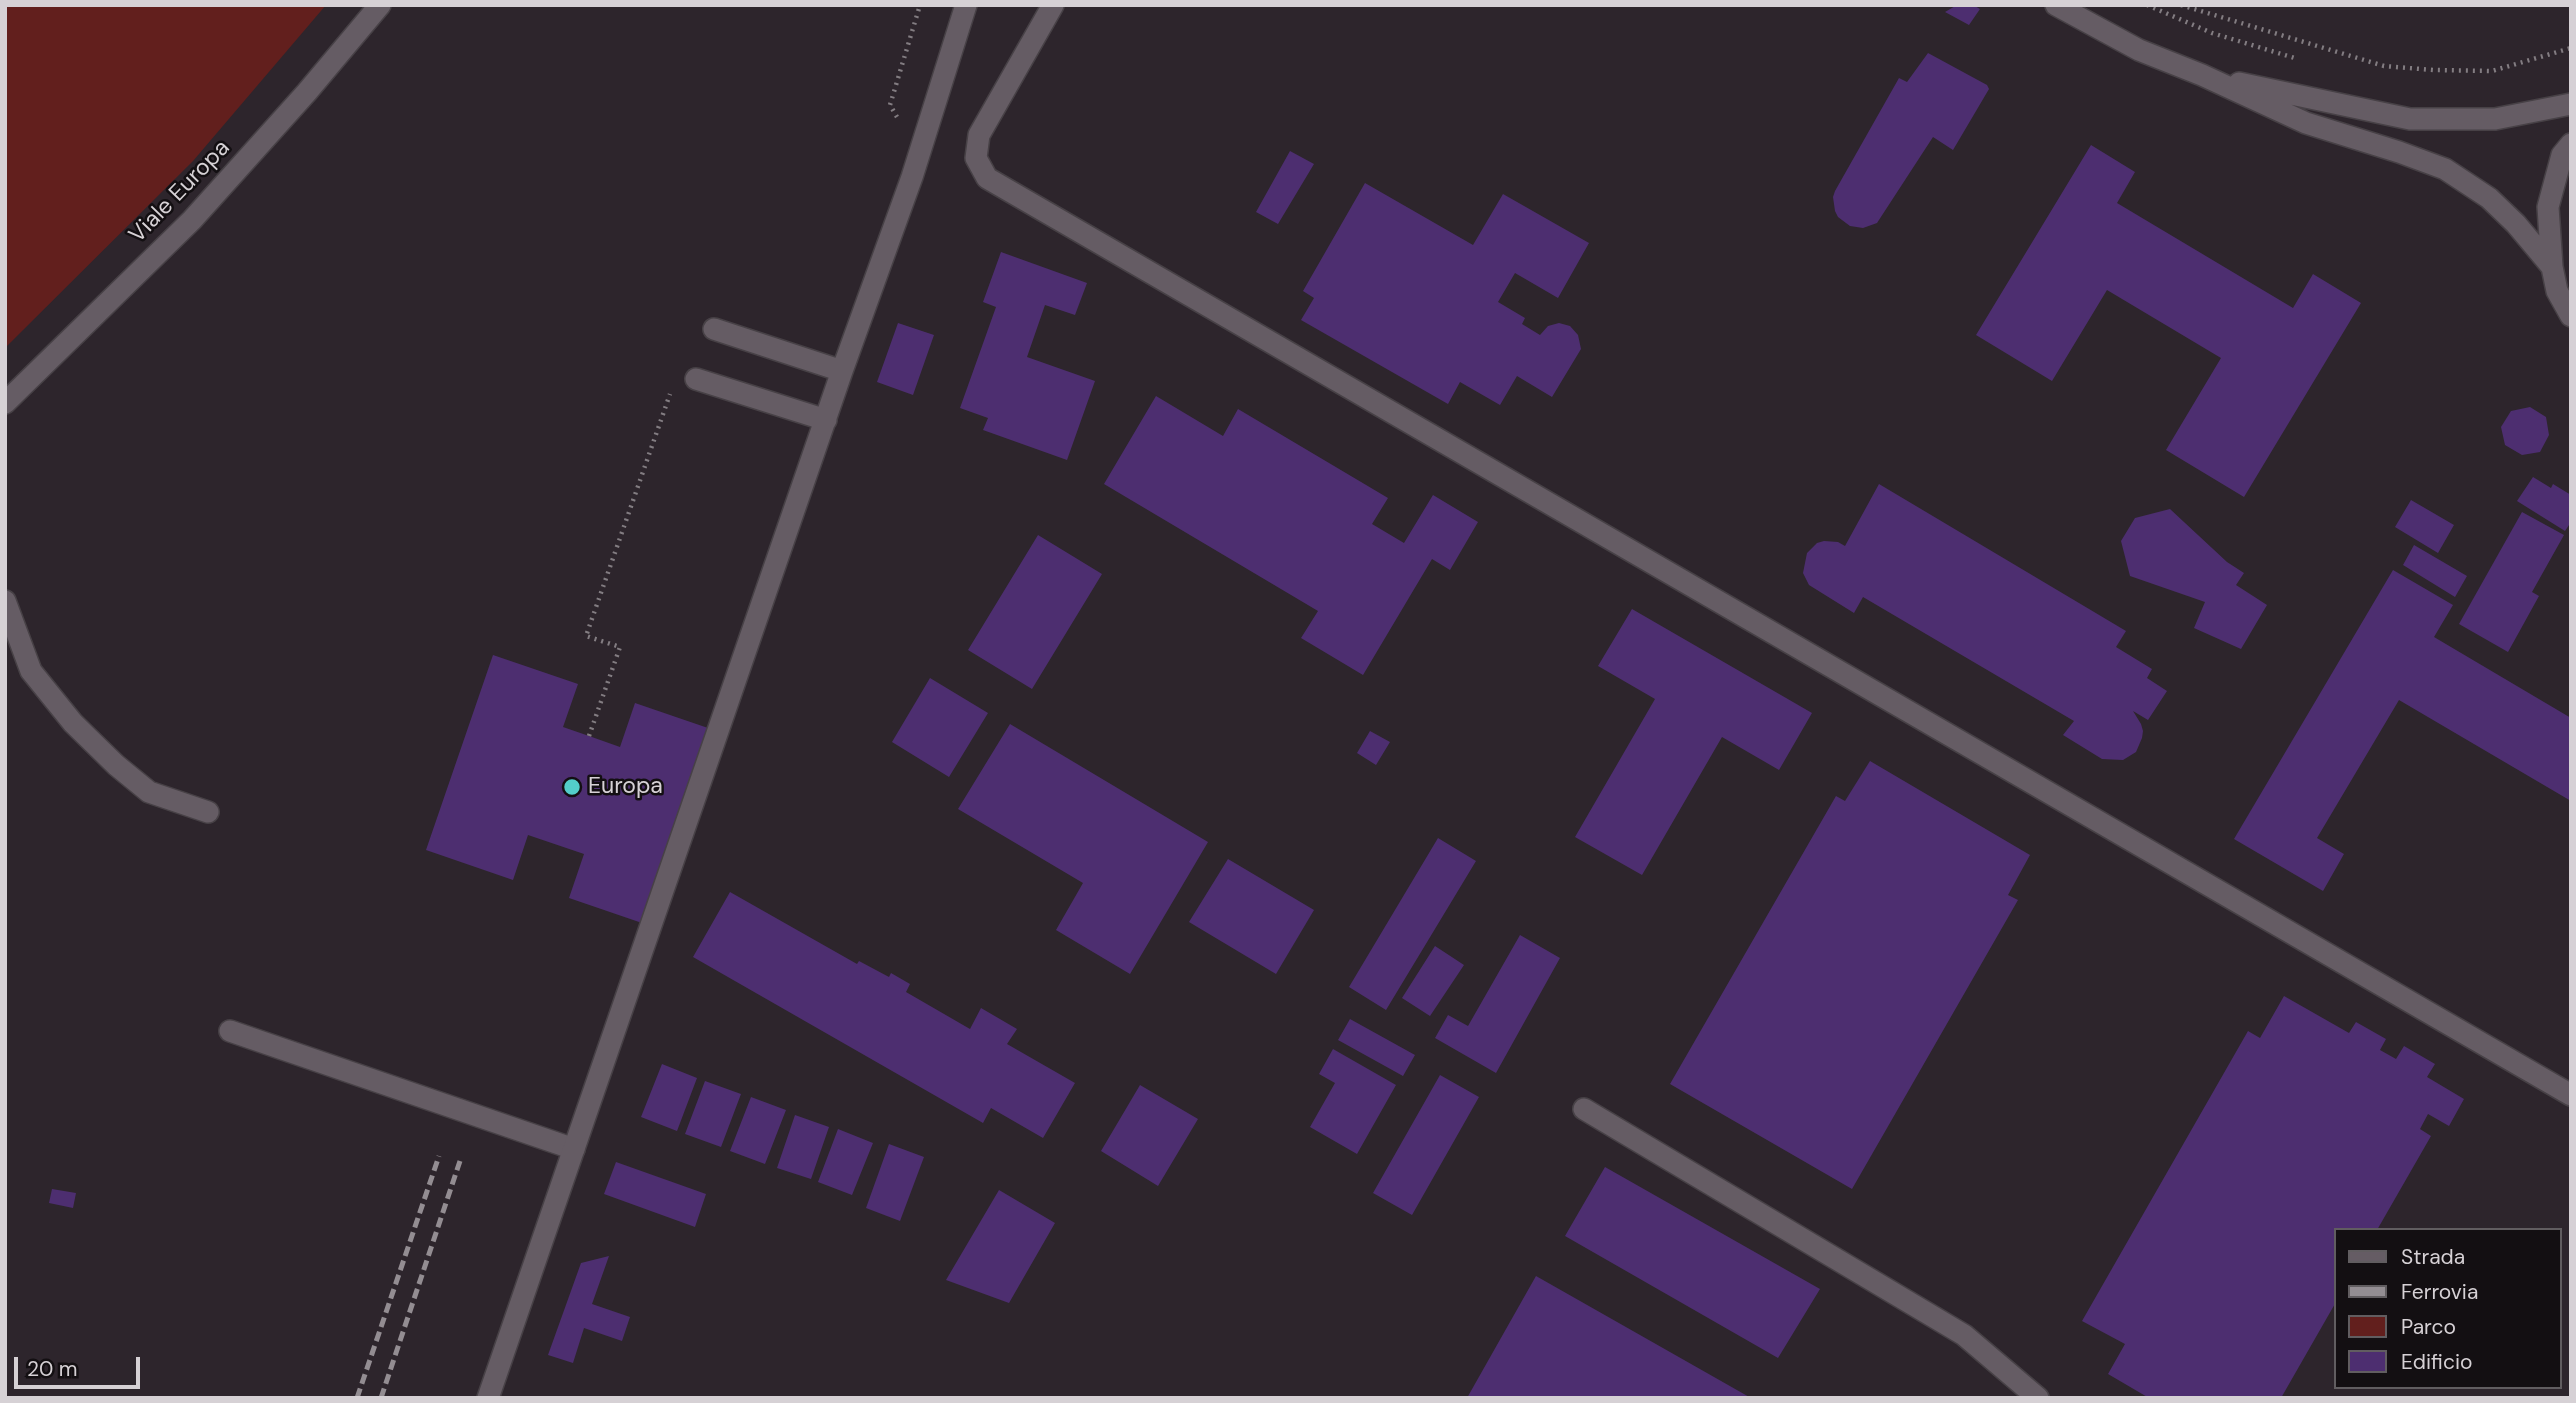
<!DOCTYPE html>
<html>
<head>
<meta charset="utf-8">
<style>
  body { margin:0 }
  #map { position:relative; width:2576px; height:1403px; overflow:hidden; background:#2d252c; font-family:"DM Sans",sans-serif }
  canvas { display:block }
  .frame { position:absolute; inset:0; border:7px solid #d6d1d5; pointer-events:none }
  .legend { position:absolute; left:2334px; top:1228px; width:228px; height:161px; box-sizing:border-box; background:#130f12; border:2px solid #615d60; margin:0; padding:9px 12px; list-style:none; font-size:21px; color:#d6d1d5 }
  .legend li { display:flex; align-items:center; gap:14px; height:35px }
  .legend b { width:35px; border:2px solid #615d60 }
  .scale { position:absolute; left:14px; top:1357px; width:126px; height:32px; box-sizing:border-box; border:4px solid #d6d1d5; border-top:0; padding-left:9px; font-size:21px; line-height:24px; white-space:nowrap; color:#d6d1d5; -webkit-text-stroke:5px #130f12; paint-order:stroke }
</style>
</head>
<body>
<div id="map">
<canvas width="2576" height="1403"></canvas>
<div class="frame"></div>
<ul class="legend">
<li><b style="height:9px;background:#655c64"></b>Strada</li>
<li><b style="height:9px;background:#938d92"></b>Ferrovia</li>
<li><b style="height:19px;background:#621f1d"></b>Parco</li>
<li><b style="height:19px;background:#4d2e70"></b>Edificio</li>
</ul>
<div class="scale">20 m</div>
</div>
<script>
const g = document.querySelector('canvas').getContext('2d');
g.lineJoin = 'round';
function paint(path, color) { g.fillStyle = color; g.fill(path, 'evenodd'); }
const shape = rows => new Path2D(rows.map(r => 'M' + r).join(''));
function strokePath(path, color, width, dash) { g.strokeStyle = color; g.lineWidth = width; g.lineCap = dash ? 'butt' : 'round'; g.setLineDash(dash || []); g.stroke(path); }
function label(font, color, halo, rows, align = 'center') {
  g.font = font + ' "DM Sans",sans-serif'; g.lineWidth = 5; g.setLineDash([]); g.textBaseline = 'middle'; g.strokeStyle = halo; g.fillStyle = color; for (const [text, x, y, turn = 0] of rows) {
    g.save(); g.translate(x, y); g.rotate((+turn || 0) * Math.PI / 180); g.textAlign = isNaN(turn) ? turn : align; if (halo) g.strokeText(text, 0, 0); g.fillText(text, 0, 0); g.restore();
  }
}
const green = shape([
  [5,5,326,5,193,161,5,348]
]);
const building = shape([
  [1957,5,1973,5,1980,9,1969,25,1945,12],
  [1928,53,1987,85,1989,89,1953,150,1933,137,1877,223,1863,228,1850,226,1838,217,1835,211,1833,197,1835,191,1899,78,1907,82],
  [2091,145,2135,172,2117,203,2293,308,2313,274,2361,303,2244,497,2166,450,2221,358,2107,290,2052,381,1976,335],
  [1290,151,1314,164,1278,224,1256,212],
  [1365,183,1473,245,1503,194,1589,243,1558,298,1515,273,1498,302,1525,318,1522,324,1540,335,1548,326,1559,323,1570,326,1578,335,1581,349,1552,397,1517,376,1500,405,1460,382,1448,404,1301,320,1314,298,1303,291],
  [1001,252,1087,283,1075,315,1045,305,1027,357,1095,381,1067,460,983,430,988,418,960,408,996,307,983,302],
  [898,323,934,335,913,395,877,382],
  [1156,396,1223,436,1238,409,1388,498,1372,524,1404,543,1433,495,1478,522,1450,570,1432,559,1363,675,1301,638,1318,611,1104,484],
  [2530,407,2546,417,2549,435,2540,452,2522,455,2505,445,2501,427,2511,411],
  [2533,477,2551,488,2553,484,2571,495,2571,522,2565,531,2517,501],
  [1879,484,2126,631,2116,647,2152,669,2147,678,2167,691,2148,720,2133,711,2141,724,2143,731,2142,738,2136,752,2123,760,2102,759,2063,735,2074,721,1863,597,1854,613,1809,585,1803,573,1807,553,1817,543,1824,541,1838,542,1845,546],
  [2411,500,2454,525,2438,553,2395,527],
  [2170,509,2227,562,2244,573,2236,585,2267,605,2241,649,2194,628,2205,602,2130,576,2121,541,2135,518],
  [2522,512,2564,535,2532,592,2539,596,2508,652,2459,624],
  [1038,535,1102,574,1032,689,968,650],
  [2414,545,2467,576,2455,597,2403,565],
  [2393,570,2453,605,2434,637,2571,718,2571,801,2399,700,2317,838,2344,854,2323,891,2234,839],
  [1632,609,1812,713,1779,770,1722,737,1642,875,1575,837,1655,699,1598,666],
  [493,655,578,684,563,727,589,736,620,747,635,703,708,728,642,923,569,898,584,854,528,835,513,880,426,850],
  [930,678,988,713,949,777,892,742],
  [1010,724,1208,842,1130,974,1056,930,1083,883,958,809],
  [1370,731,1390,742,1376,765,1357,753],
  [1870,761,2030,855,2008,895,2018,900,1852,1189,1670,1084,1836,796,1845,801],
  [1438,838,1476,861,1386,1010,1349,987],
  [1228,859,1314,910,1276,974,1189,922],
  [730,892,857,964,859,961,889,977,891,973,910,984,906,992,970,1029,981,1008,1017,1029,1007,1044,1075,1083,1043,1138,991,1108,983,1123,693,957],
  [1520,935,1560,958,1496,1073,1435,1038,1448,1015,1468,1026],
  [1435,946,1464,965,1430,1016,1402,998],
  [2284,996,2349,1033,2356,1022,2386,1039,2380,1050,2396,1059,2404,1046,2435,1064,2427,1077,2464,1099,2449,1126,2428,1114,2420,1129,2431,1136,2377,1230,2336,1230,2336,1302,2281,1398,2149,1398,2108,1374,2125,1344,2082,1321,2248,1031,2260,1038],
  [1350,1019,1415,1055,1403,1076,1338,1040],
  [1333,1049,1396,1085,1357,1154,1310,1127,1335,1083,1319,1074],
  [662,1064,697,1078,677,1131,641,1117],
  [1440,1075,1479,1097,1412,1215,1373,1193],
  [705,1081,741,1094,721,1147,685,1134],
  [1140,1085,1198,1119,1158,1186,1101,1151],
  [751,1097,786,1110,765,1164,730,1151],
  [795,1115,829,1127,811,1179,777,1168],
  [838,1129,873,1143,852,1195,818,1182],
  [889,1144,924,1157,900,1221,866,1208],
  [616,1162,706,1194,695,1227,604,1194],
  [1605,1167,1820,1289,1778,1358,1565,1236],
  [52,1189,76,1193,73,1208,49,1203],
  [999,1190,1055,1223,1009,1303,946,1280],
  [609,1256,592,1304,630,1317,622,1341,584,1328,573,1363,548,1355,581,1263],
  [1536,1276,1751,1398,1467,1398]
]);
const path = shape([
  [2147,5,2212,33,2298,59],
  [2181,5,2384,66,2433,70,2492,71,2571,48],
  [897,117,890,105,920,5],
  [589,736,620,647,586,636,670,394]
]);
const lane = shape([
  [1053,5,979,135,976,158,987,178,2571,1095],
  [230,1031,574,1149]
]);
const street = shape([
  [714,329,842,371],
  [696,379,826,420],
  [5,601,31,671,73,723,116,765,149,792,208,812],
  [1584,1109,1964,1335,2038,1398],
  [488,1398,842,371,912,177,966,5]
]);
const secondary = shape([
  [2056,5,2139,50,2202,75,2306,123,2399,152,2445,169,2489,198,2516,224,2552,267],
  [2239,83,2410,119,2495,119,2571,104],
  [2571,144,2562,155,2548,207,2552,267,2557,291,2571,316],
  [5,403,192,220,307,92,380,5]
]);
const rail = shape([
  [357,1398,439,1156],
  [381,1398,460,1161]
]);
const markers = [
  [572,787,9,"#53cdca"]
];
const streetNames = [
  ["Viale Europa",180,192,-46]
];
const poiNames = [
  ["Europa",588,787]
];
paint(green, '#621f1d');
paint(building, '#4d2e70');
strokePath(lane, '#474146', 24);
strokePath(street, '#474146', 24);
strokePath(secondary, '#474146', 24);
strokePath(path, '#837d82', 4.5, [2, 5]);
strokePath(lane, '#655c64', 21);
strokePath(street, '#655c64', 21);
strokePath(secondary, '#655c64', 21);
strokePath(rail, '#938d92', 5, [10, 5]);
for (const [x, y, r, color] of markers) { const dot = new Path2D(); dot.arc(x, y, r, 0, 2 * Math.PI); g.fillStyle = color; g.fill(dot); strokePath(dot, '#130f12', 2.5); }
label('23px', '#d6d1d5', '#130f12', streetNames);
label('23px', '#d6d1d5', '#130f12', poiNames, 'left');
</script>
</body>
</html>
